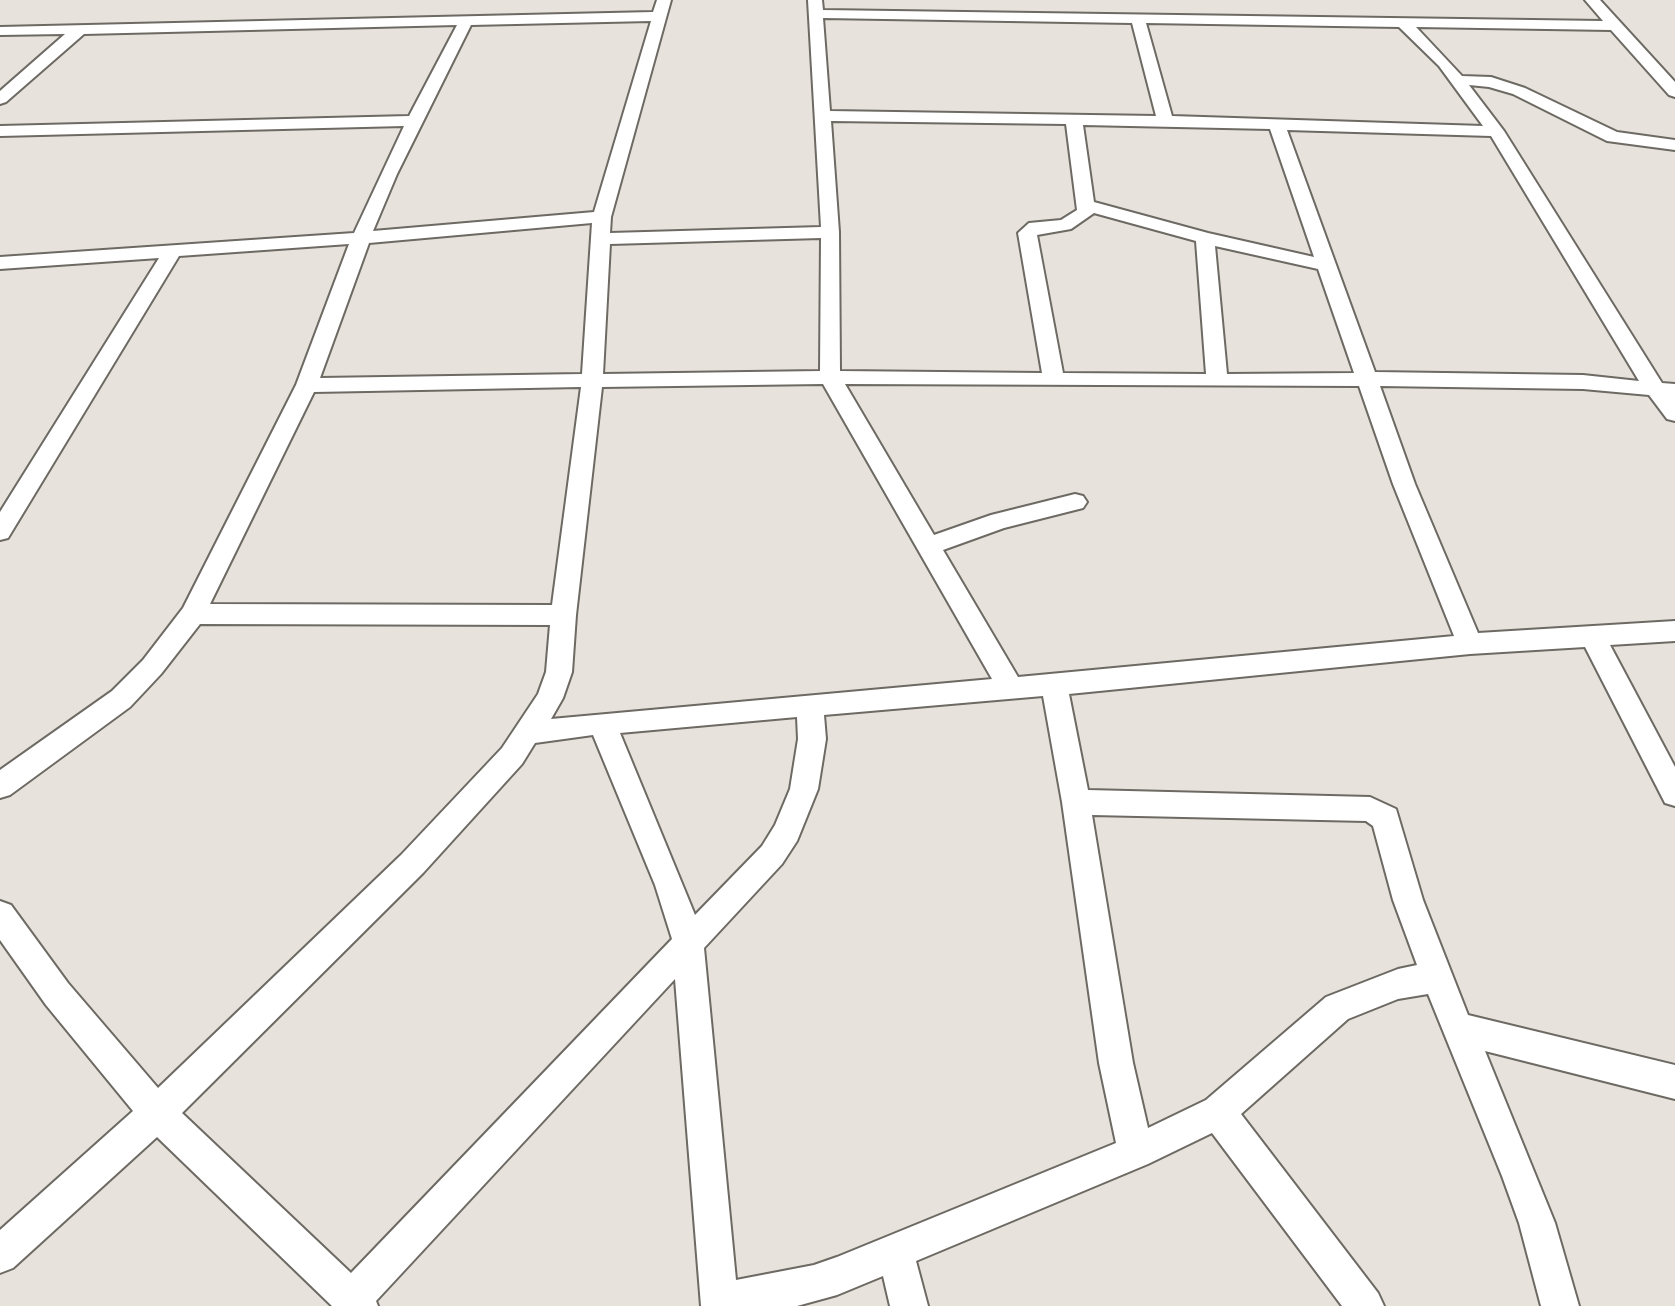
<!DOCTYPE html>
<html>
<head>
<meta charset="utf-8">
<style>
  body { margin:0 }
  canvas { display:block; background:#e7e3dc }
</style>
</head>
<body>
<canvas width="1675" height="1306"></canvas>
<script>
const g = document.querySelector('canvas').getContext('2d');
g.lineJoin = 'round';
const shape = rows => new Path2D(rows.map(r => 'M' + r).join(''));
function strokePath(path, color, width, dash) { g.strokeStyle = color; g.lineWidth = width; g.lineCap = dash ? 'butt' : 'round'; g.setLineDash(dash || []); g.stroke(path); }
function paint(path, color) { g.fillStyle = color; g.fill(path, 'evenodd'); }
const minor = shape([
  [657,0,671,0,611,217,610,233,821,227,808,0,822,0,823,10,1603,21,1585,0,1600,0,1675,82,1675,97,1669,95,1611,30,1416,27,1462,76,1491,77,1525,88,1617,132,1675,140,1675,150,1607,141,1513,94,1489,87,1469,85,1504,131,1662,383,1675,384,1675,421,1667,419,1649,395,1583,389,1380,386,1415,484,1478,633,1675,621,1675,641,1610,645,1675,767,1675,806,1665,803,1585,647,1470,654,1069,694,1088,790,1370,797,1396,809,1423,900,1468,1015,1675,1065,1675,1099,1485,1051,1555,1223,1579,1306,1541,1306,1519,1223,1502,1176,1428,994,1398,999,1348,1019,1241,1114,1378,1293,1384,1306,1342,1306,1212,1133,1148,1164,916,1261,928,1306,890,1306,883,1276,837,1295,797,1306,701,1306,675,979,376,1301,378,1306,332,1306,157,1137,13,1268,0,1273,0,1230,133,1111,46,1005,0,940,0,901,11,905,68,983,158,1088,401,855,502,748,538,694,546,672,550,625,200,624,161,674,130,707,10,795,0,798,0,770,112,691,143,660,183,608,296,385,349,244,179,256,8,538,0,540,0,512,159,258,0,269,0,257,354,233,404,126,0,136,0,126,409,116,457,25,84,34,6,102,0,104,0,91,65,34,0,35,0,27,653,12,657,0],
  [823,18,1132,23,1156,116,830,111,823,18],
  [651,21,594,212,373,231,397,174,471,25,651,21],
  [1146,23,1399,27,1439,66,1483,126,1172,116,1146,23],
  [831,121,1066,124,1077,210,1061,220,1029,223,1018,233,1042,373,840,371,839,232,831,121],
  [1083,125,1270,129,1314,257,1208,233,1094,202,1083,125],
  [1287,130,1491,136,1639,381,1583,375,1375,372,1287,130],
  [1094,213,1196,241,1206,374,1063,373,1037,235,1071,229,1094,213],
  [592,223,582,374,320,378,369,243,592,223],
  [821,238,820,371,603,374,610,244,821,238],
  [1215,246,1318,269,1354,373,1227,374,1215,246],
  [823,384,992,679,551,719,563,698,572,672,576,615,602,387,823,384],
  [845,384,1359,386,1393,484,1454,636,1018,677,943,550,1004,528,1083,508,1087,502,1083,496,1075,494,991,515,934,535,845,384],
  [581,387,552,605,210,604,314,392,581,387],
  [1043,696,1062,802,1099,1063,1116,1143,837,1257,814,1265,736,1280,704,948,782,864,797,841,818,789,826,739,824,715,1043,696],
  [797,717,798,739,790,789,775,825,762,846,695,915,620,733,797,717],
  [593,735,655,885,672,939,351,1273,182,1113,423,873,522,764,535,743,593,735],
  [1092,815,1366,821,1373,826,1393,900,1417,965,1398,969,1326,997,1206,1100,1148,1128,1133,1063,1092,815]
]);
strokePath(minor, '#6d6963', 4);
paint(minor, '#fff');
</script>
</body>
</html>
